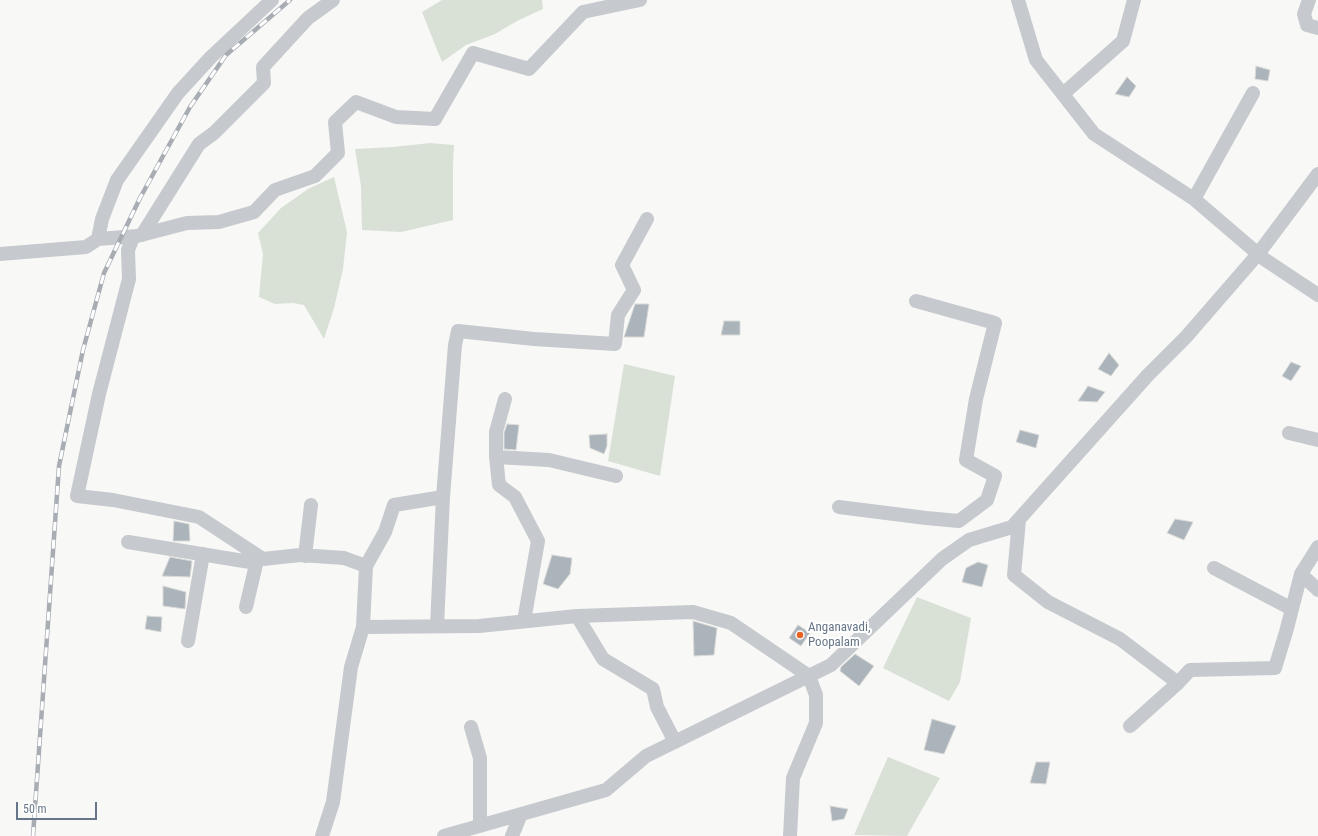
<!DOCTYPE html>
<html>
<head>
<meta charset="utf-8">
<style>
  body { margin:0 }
  #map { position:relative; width:1318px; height:836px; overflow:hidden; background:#f8f8f6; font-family:"Roboto Condensed",sans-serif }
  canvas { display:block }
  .scale { position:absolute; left:16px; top:802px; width:81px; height:18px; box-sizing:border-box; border:2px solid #667688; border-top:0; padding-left:5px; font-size:12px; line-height:14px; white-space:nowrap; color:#667688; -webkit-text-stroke:3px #fff; paint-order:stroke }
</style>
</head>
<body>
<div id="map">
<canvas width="1318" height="836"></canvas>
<div class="scale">50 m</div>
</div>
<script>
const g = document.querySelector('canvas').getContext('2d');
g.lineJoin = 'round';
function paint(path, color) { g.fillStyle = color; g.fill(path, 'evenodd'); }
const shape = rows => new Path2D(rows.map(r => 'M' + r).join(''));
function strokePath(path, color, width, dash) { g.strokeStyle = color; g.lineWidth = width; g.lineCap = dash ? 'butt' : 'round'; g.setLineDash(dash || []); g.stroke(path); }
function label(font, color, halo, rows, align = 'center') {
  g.font = font + ' "Roboto Condensed",sans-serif'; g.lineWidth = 4; g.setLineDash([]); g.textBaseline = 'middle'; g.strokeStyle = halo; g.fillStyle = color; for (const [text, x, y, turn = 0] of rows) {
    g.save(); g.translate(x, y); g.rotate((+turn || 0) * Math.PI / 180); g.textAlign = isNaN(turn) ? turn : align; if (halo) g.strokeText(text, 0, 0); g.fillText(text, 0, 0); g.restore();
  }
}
const green = shape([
  [442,0,542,0,543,9,517,21,495,34,466,45,442,62,422,12],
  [430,143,454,145,453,165,453,220,401,232,362,230,361,186,355,149,393,147],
  [334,177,347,232,343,269,334,308,324,339,304,305,293,303,275,304,259,297,263,254,258,233,281,208,308,189],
  [624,364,675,376,660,476,608,461],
  [917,597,971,618,960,682,949,701,883,668],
  [888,757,940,778,907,836,854,835]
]);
const building = shape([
  [1256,66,1270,70,1268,81,1255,79,1256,66],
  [1127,77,1136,86,1129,97,1115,94,1127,77],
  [635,304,649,304,644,337,624,337,635,304],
  [724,321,740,321,740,335,721,335,724,321],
  [1109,353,1119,365,1111,376,1098,369,1109,353],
  [1291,362,1301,366,1291,381,1282,376,1291,362],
  [1088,386,1105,392,1097,402,1078,401,1088,386],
  [507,424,519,425,516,450,504,449,504,433,507,424],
  [1020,430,1039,435,1036,448,1016,442,1020,430],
  [607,434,607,446,604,454,590,448,589,435,607,434],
  [1175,519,1193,522,1184,540,1167,533,1175,519],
  [174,521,189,524,190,541,173,541,174,521],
  [552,555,572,558,570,574,558,589,543,584,552,555],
  [170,557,192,561,190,577,162,576,170,557],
  [978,562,988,565,982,587,962,582,966,568,978,562],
  [163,586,186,592,185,609,163,606,163,586],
  [147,616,162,617,161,632,145,629,147,616],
  [693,621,717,628,714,655,694,656,693,621],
  [798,625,810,633,801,646,789,638,798,625],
  [855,654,874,666,859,686,840,671,841,667,855,654],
  [932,719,956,726,944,754,924,750,932,719],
  [1036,762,1050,762,1046,784,1030,783,1036,762],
  [830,806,848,809,844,819,832,821,830,806]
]);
const minor = shape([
  [1018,0,1036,60,1094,134,1194,199,1264,259,1318,295],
  [1309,0,1304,14,1307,25,1318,28],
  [1063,94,1123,41,1134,0],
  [1194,199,1253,93],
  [142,235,199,144,214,133,264,83,263,67,308,18,333,0],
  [133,237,128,250,129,279,99,394,77,496,113,500,199,517,263,559,300,555,344,558,366,566],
  [98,239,102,219,117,180,178,93,211,57,272,0],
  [0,254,86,247,98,239,137,236,187,223,219,222,254,212,275,190,315,176,338,153,335,122,356,102,396,117,435,119,473,53,529,69,583,12,640,0],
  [1289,433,1318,440],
  [496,457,496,432,505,399],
  [839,507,926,518,959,521,987,500,995,476,966,460,976,399,995,323,916,301],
  [1019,520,1014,575,1048,602,1120,639,1178,683,1130,726],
  [128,542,256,563],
  [1318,547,1301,574,1318,590],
  [305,556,311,505],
  [1214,568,1292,609],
  [246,607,258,556],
  [577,616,603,659,653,689,657,707,675,742],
  [524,621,538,541,515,497,499,485,496,457,549,460,616,476],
  [437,626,443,497,455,345,458,331,534,339,615,344,618,315,634,290,622,265,647,219],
  [363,627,479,626,577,616,693,612,731,623,809,676,816,695,816,723,793,778,790,836],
  [188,641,203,554],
  [1178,683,1190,670,1275,668,1286,632,1301,574],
  [471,727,480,758,480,826],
  [322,836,333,802,351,667,363,627,366,566,385,532,394,505,443,497],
  [444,836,606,790,646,756,831,665,942,559,969,540,1012,527,1148,375,1186,337,1258,254,1318,174],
  [512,836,521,814]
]);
const rail = shape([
  [33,836,59,466,83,350,104,273,140,198,190,107,226,55,290,0]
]);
const markers = [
  [800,635,4,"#e96325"]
];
const poiNames = [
  ["Anganavadi,",808,628],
  ["Poopalam",808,643]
];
paint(green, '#d9e1d7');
paint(building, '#acb4bb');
strokePath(building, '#dadad8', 1);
strokePath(minor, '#c6c9cd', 14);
strokePath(rail, '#a8adb4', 4.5);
strokePath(rail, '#fff', 3, [9]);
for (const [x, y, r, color] of markers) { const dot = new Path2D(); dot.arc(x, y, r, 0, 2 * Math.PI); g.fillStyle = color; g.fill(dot); strokePath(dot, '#fff', 1.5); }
label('13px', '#667688', '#fff', poiNames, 'left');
</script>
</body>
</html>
